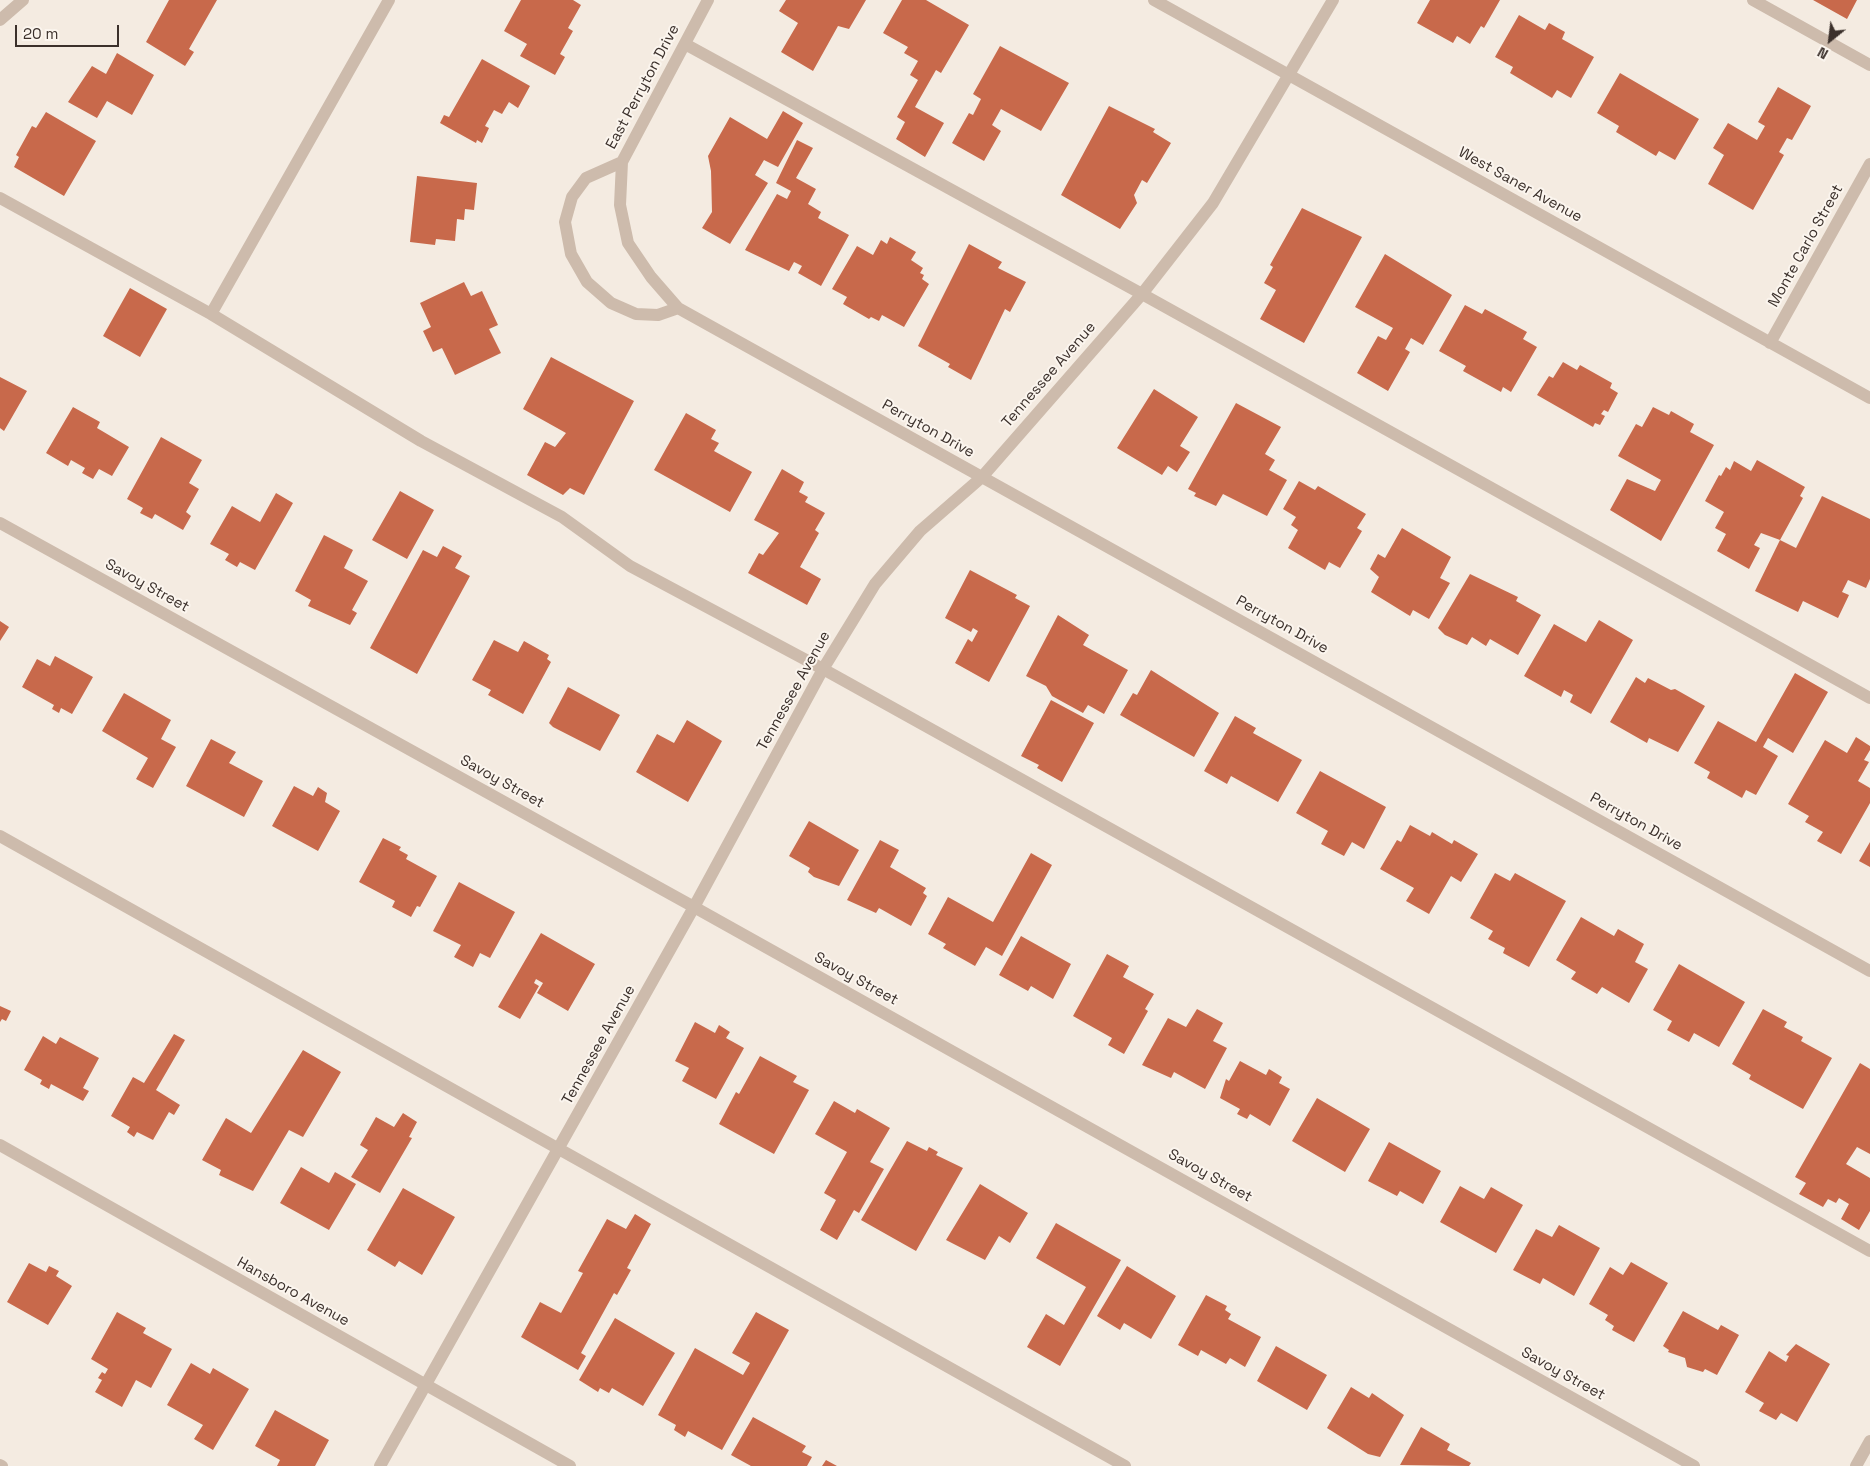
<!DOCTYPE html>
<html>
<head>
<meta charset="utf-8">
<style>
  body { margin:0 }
  #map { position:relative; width:1870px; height:1466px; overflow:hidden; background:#f4ebe1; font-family:"Space Grotesk",sans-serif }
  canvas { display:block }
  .north { position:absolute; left:1805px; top:15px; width:50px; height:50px; -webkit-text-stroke:4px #fbf5ee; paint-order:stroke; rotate:209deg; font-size:14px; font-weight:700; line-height:20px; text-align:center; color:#3b302b }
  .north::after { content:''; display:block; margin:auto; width:18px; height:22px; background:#3b302b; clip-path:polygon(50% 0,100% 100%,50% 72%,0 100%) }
  .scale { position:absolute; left:15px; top:25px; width:104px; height:22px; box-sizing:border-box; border:2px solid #3b302b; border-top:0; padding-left:6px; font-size:15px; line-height:18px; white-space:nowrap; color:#3b302b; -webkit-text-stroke:4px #fbf5ee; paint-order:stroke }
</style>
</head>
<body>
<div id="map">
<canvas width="1870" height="1466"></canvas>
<div class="north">N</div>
<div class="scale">20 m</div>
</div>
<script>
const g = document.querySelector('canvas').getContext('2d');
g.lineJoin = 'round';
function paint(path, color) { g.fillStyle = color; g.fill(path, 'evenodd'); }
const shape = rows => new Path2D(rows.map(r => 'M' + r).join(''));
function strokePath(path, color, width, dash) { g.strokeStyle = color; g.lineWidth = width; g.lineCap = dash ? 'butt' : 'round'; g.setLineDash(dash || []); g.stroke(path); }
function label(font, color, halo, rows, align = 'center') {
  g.font = font + ' "Space Grotesk",sans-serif'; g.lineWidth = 4; g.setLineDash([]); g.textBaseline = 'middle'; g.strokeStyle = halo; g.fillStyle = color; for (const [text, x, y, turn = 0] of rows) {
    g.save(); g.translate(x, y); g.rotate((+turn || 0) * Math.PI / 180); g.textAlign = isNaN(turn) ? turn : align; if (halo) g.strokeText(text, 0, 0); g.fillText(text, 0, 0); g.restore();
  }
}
const building = shape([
  [169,0,217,0,189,49,194,52,185,66,146,42],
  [521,0,573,0,581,5,568,28,573,31,560,54,565,57,555,75,520,56,527,44,504,31],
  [786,0,866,0,849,29,838,26,813,71,781,52,798,23,779,11],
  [902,0,926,0,969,25,941,73,936,70,915,107,944,123,925,157,896,139,905,122,897,117,918,80,910,75,918,61,904,53,908,47,883,33],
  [1430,0,1500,0,1484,28,1481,26,1470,44,1457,36,1453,43,1417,23],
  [1813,0,1857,0,1847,19],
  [1519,15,1545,30,1549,23,1565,32,1562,39,1594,57,1571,98,1557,90,1552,98,1510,73,1513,67,1495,57],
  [1000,46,1069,83,1041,131,1001,109,992,125,1001,131,984,161,952,143,969,113,973,115,981,99,973,94],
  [117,53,154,75,132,115,107,101,97,118,68,102,92,66,106,74],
  [482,59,530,86,518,108,509,102,502,114,494,110,485,126,489,128,482,143,477,140,476,143,440,123,444,115,449,117],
  [1620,73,1699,119,1675,160,1659,151,1656,156,1616,132,1619,126,1597,113],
  [1778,87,1811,106,1792,140,1787,138,1779,152,1784,155,1753,210,1708,184,1724,155,1713,148,1728,123,1757,140,1765,126,1758,122],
  [1109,106,1155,129,1153,132,1171,143,1147,183,1142,180,1134,195,1137,203,1120,229,1061,195],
  [783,111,803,123,778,167,764,160,755,175,768,183,730,244,702,228,712,212,711,171,708,156,730,117,767,139],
  [46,112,96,141,64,196,14,167,19,157,16,155,32,126,36,128],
  [797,140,813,148,796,178,816,189,808,204,821,212,818,218,849,235,821,286,798,273,802,266,794,262,789,271,745,250,777,194,787,199,791,191,776,183],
  [417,176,477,183,474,210,465,209,464,220,457,219,455,241,436,239,435,245,410,242],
  [1302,208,1362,237,1304,343,1260,319,1276,290,1264,283,1273,267,1270,265],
  [890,237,916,252,911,260,923,268,920,273,924,275,922,279,929,284,904,327,882,315,879,321,871,317,869,319,843,304,847,297,832,289,857,246,873,255,881,240,887,244],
  [969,244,1002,262,998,268,1026,282,1010,312,1005,309,971,380,948,367,950,364,918,346],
  [1385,254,1452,295,1423,345,1411,338,1405,349,1410,352,1388,391,1357,373,1378,336,1386,340,1393,328,1355,307],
  [464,282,471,296,482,291,498,325,489,329,501,353,455,375,442,348,433,352,423,331,431,327,420,303],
  [130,288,167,309,140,357,103,336],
  [1465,305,1482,314,1485,309,1527,332,1523,339,1537,347,1511,392,1503,387,1501,392,1463,371,1466,366,1439,351],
  [551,357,634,401,584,495,570,488,563,495,527,475,545,442,555,447,566,433,523,409],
  [1563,362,1577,370,1580,365,1612,383,1610,388,1618,393,1608,412,1604,410,1601,414,1605,416,1600,425,1595,423,1593,427,1537,395,1549,376,1553,378],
  [0,377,27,391,4,431,0,428],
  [1154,389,1198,417,1180,446,1190,452,1177,472,1168,466,1162,475,1117,448],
  [1236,403,1281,427,1265,454,1275,460,1269,470,1287,480,1267,516,1223,494,1216,506,1194,496,1196,493,1188,489],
  [73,407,100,422,97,428,129,447,112,476,99,469,93,479,82,473,85,468,71,460,68,466,46,453],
  [1653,407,1669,415,1671,411,1694,424,1690,432,1714,445,1661,541,1610,510,1627,479,1655,491,1661,480,1618,456,1636,424,1642,427],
  [686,413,716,430,711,439,719,443,714,451,752,472,730,512,654,470],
  [161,437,202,460,189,483,199,489,186,512,191,516,183,530,155,514,152,519,140,513,143,508,127,499],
  [1757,460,1805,487,1800,496,1803,498,1780,540,1761,533,1754,545,1760,548,1749,569,1717,551,1726,534,1715,528,1724,512,1705,501,1719,475,1721,476,1726,467,1730,470,1734,461,1751,471],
  [782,469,804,482,799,492,808,497,805,502,825,513,815,530,819,533,800,567,821,579,807,605,748,573,759,553,763,555,779,533,754,520],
  [1299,481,1315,490,1318,486,1366,514,1357,528,1362,531,1340,568,1329,562,1325,570,1288,548,1298,530,1291,525,1296,517,1283,509],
  [400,491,434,510,407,559,372,540],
  [276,493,293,503,255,570,240,562,237,567,225,560,229,554,210,544,232,506,260,522],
  [1822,496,1870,519,1870,579,1866,588,1848,580,1842,592,1849,595,1838,618,1803,601,1798,612,1755,591,1780,540,1796,548],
  [1402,528,1451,557,1440,578,1450,583,1429,619,1413,610,1410,616,1371,592,1379,577,1370,569,1378,554,1385,558],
  [324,535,353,550,344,568,368,581,352,610,357,613,350,625,308,606,311,600,295,591],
  [443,546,462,556,455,568,470,576,417,674,370,648,423,550,437,557],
  [970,570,1017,595,1015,598,1030,606,989,682,955,663,968,639,972,642,978,631,973,628,971,632,945,618],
  [1470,574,1518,597,1516,601,1541,615,1518,655,1490,639,1486,646,1472,637,1467,645,1445,635,1438,628],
  [1058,615,1089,635,1083,645,1128,670,1104,714,1088,705,1083,713,1052,696,1046,686,1026,676],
  [1599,620,1633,640,1591,714,1570,702,1573,695,1564,690,1561,697,1524,676,1554,624,1586,642],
  [0,621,9,627,0,641],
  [494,640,518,652,524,641,549,655,547,659,551,662,523,714,488,695,491,690,472,680],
  [55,656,93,677,72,714,61,708,59,713,52,709,54,705,22,687,37,659,50,666],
  [1151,670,1219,713,1194,757,1120,715,1133,693,1137,695],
  [1795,673,1828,692,1793,753,1768,738,1763,747,1778,756,1756,795,1746,790,1742,798,1707,778,1710,772,1694,763,1718,721,1756,742],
  [1636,677,1645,683,1648,678,1671,690,1675,689,1705,706,1678,752,1649,738,1647,743,1610,722],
  [568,687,620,715,600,751,553,727,549,723],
  [124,693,171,720,161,739,176,747,153,788,136,779,148,758,102,731],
  [1051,700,1094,723,1062,782,1037,768,1039,765,1021,756],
  [1235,716,1256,728,1253,733,1302,760,1278,802,1231,776,1227,784,1204,771],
  [687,720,722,741,688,802,636,772,657,734,674,743],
  [1856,737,1870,746,1870,750,1864,760,1869,762,1858,781,1870,788,1870,803,1841,854,1817,841,1823,832,1805,822,1809,816,1788,804,1825,740,1847,753],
  [211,739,236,752,229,763,263,781,244,817,186,786],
  [1320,771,1386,807,1364,849,1352,842,1344,856,1321,844,1328,831,1296,813],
  [294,786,313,796,318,787,327,793,325,802,340,811,318,851,272,826],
  [809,821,859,850,839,886,814,877,808,872,810,868,789,856],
  [1410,825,1430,836,1432,832,1452,844,1454,840,1478,854,1461,882,1451,876,1429,914,1406,901,1414,888,1380,869,1397,840,1401,842],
  [383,838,401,847,399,850,408,855,406,859,437,876,420,907,417,906,411,917,392,907,395,901,359,882],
  [880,840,899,850,890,867,926,888,923,893,927,896,911,926,879,908,876,913,847,900],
  [1870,842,1870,867,1859,861],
  [1031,853,1052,865,1002,956,986,947,975,966,943,948,946,944,928,934,948,897,993,922],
  [1495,873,1510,881,1515,873,1566,901,1529,967,1503,953,1505,948,1488,939,1493,931,1470,918],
  [459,882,515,912,490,958,480,953,473,967,454,957,461,945,433,931],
  [1581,917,1614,936,1618,929,1644,944,1635,962,1648,969,1629,1003,1602,987,1597,994,1571,979,1576,972,1556,960],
  [541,933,595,964,568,1011,537,993,543,983,536,979,534,983,539,986,520,1019,498,1007],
  [1021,936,1071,964,1053,999,1031,986,1028,991,999,975],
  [1107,954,1129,966,1123,977,1154,994,1145,1009,1148,1011,1124,1054,1108,1045,1112,1038,1073,1016],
  [1679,964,1745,1002,1719,1047,1694,1033,1689,1042,1667,1030,1672,1021,1653,1010],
  [0,1006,11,1011,6,1021,2,1019,0,1022],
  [1197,1009,1223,1023,1213,1041,1227,1048,1205,1089,1174,1072,1171,1078,1142,1065,1168,1018,1186,1027],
  [1763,1009,1787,1022,1784,1027,1803,1037,1801,1041,1832,1058,1803,1109,1749,1079,1751,1075,1732,1064],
  [695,1022,715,1033,719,1025,730,1032,726,1038,744,1048,716,1099,682,1081,689,1068,675,1061],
  [174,1034,185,1040,156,1090,180,1105,174,1115,169,1112,153,1140,137,1132,134,1137,127,1132,130,1127,111,1116,133,1077,144,1083],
  [43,1036,56,1044,60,1037,99,1058,83,1088,89,1091,83,1101,51,1084,49,1089,40,1084,42,1080,24,1070],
  [303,1050,341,1072,303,1137,289,1130,253,1191,219,1175,221,1170,202,1160,226,1118,251,1133],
  [760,1056,797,1076,793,1082,809,1090,774,1154,719,1124,736,1092,739,1094],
  [1240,1061,1266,1075,1269,1069,1282,1077,1279,1083,1290,1089,1270,1126,1250,1114,1247,1119,1237,1114,1240,1109,1220,1098,1226,1079,1229,1081],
  [1860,1063,1870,1069,1870,1154,1857,1147,1846,1164,1870,1178,1870,1211,1859,1230,1841,1219,1849,1204,1839,1198,1836,1203,1828,1199,1823,1207,1799,1194,1806,1183,1795,1177],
  [1317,1098,1370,1129,1345,1172,1292,1141],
  [834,1101,855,1113,857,1109,890,1128,870,1162,884,1169,859,1213,854,1210,837,1240,820,1230,836,1200,824,1193,847,1152,815,1134],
  [403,1113,417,1122,409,1137,412,1138,380,1193,351,1177,368,1150,360,1145,376,1117,394,1127],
  [907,1141,927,1151,929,1147,938,1152,936,1155,963,1168,916,1251,861,1220],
  [1389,1142,1441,1171,1423,1204,1400,1191,1397,1196,1368,1181],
  [301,1167,329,1183,335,1172,356,1184,329,1230,280,1203],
  [980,1184,1028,1213,1010,1243,999,1236,985,1260,946,1240],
  [1460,1186,1484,1199,1491,1187,1523,1205,1496,1253,1440,1222],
  [403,1188,455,1217,422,1275,399,1261,395,1267,367,1250],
  [635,1214,651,1224,627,1268,631,1270,617,1295,614,1293,581,1353,586,1356,578,1370,521,1337,540,1302,561,1313,583,1273,578,1271,607,1219,626,1229],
  [1056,1223,1121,1260,1060,1366,1027,1347,1046,1314,1064,1325,1086,1287,1036,1258],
  [1559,1225,1600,1248,1574,1296,1543,1278,1540,1284,1513,1270,1536,1229,1552,1237],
  [1631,1262,1668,1283,1634,1342,1612,1330,1614,1326,1605,1320,1608,1315,1589,1304,1610,1267,1623,1275],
  [29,1263,46,1272,49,1266,59,1271,56,1276,72,1286,48,1325,7,1302],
  [1127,1266,1176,1296,1151,1339,1124,1323,1120,1330,1097,1316],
  [1206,1295,1227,1306,1225,1310,1231,1314,1228,1319,1261,1337,1245,1367,1230,1358,1226,1364,1201,1350,1198,1356,1178,1345],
  [1683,1311,1718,1330,1721,1325,1739,1335,1717,1375,1705,1369,1703,1372,1687,1367,1685,1358,1668,1352,1669,1350,1663,1346],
  [117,1312,146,1328,143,1333,172,1349,151,1388,136,1380,122,1407,95,1392,102,1380,98,1378,102,1372,105,1374,108,1369,91,1359],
  [756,1312,789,1330,722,1450,688,1431,685,1437,674,1430,676,1425,658,1415,695,1348,743,1375,750,1363,732,1353],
  [615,1318,675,1353,643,1406,612,1388,609,1393,600,1388,598,1392,579,1380],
  [1796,1344,1830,1364,1797,1422,1781,1413,1776,1420,1759,1411,1764,1403,1745,1392,1769,1351,1786,1362,1789,1356,1786,1355],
  [1276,1346,1327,1375,1307,1410,1257,1381],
  [191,1363,210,1374,213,1368,249,1389,213,1450,194,1439,203,1425,167,1405],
  [1351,1387,1369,1398,1372,1393,1404,1415,1380,1457,1368,1454,1327,1428],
  [275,1410,329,1440,315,1466,277,1466,280,1460,255,1446],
  [753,1417,806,1446,802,1452,812,1457,807,1466,751,1466,731,1455],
  [1421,1427,1450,1444,1447,1450,1471,1463,1469,1466,1400,1465],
  [826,1460,837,1466,822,1466]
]);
const minor = shape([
  [1154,0,1870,398],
  [1753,0,1870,65],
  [0,20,23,0],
  [685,44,1142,294,1870,698],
  [622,162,620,205,628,243,651,277,678,308,1870,971],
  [0,198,211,314,421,441,562,517,630,566,823,669,1870,1251],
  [678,308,658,315,636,314,611,303,587,282,571,254,565,222,572,197,586,178,622,162,708,0],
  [211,314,389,0],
  [1770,343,1870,164],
  [0,523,694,907,1694,1466],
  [0,836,1125,1466],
  [0,1145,570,1466],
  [0,1465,2,1466],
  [380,1466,694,907,823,669,875,584,920,531,982,477,1142,294,1213,203,1333,0],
  [1856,1466,1870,1441]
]);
const streetNames = [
  ["East Perryton Drive",643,87,-62],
  ["West Saner Avenue",1520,185,29],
  ["Monte Carlo Street",1806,246,-61],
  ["Tennessee Avenue",1049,375,-49],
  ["Perryton Drive",928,429,29],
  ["Savoy Street",147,586,29],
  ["Perryton Drive",1282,625,29],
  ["Tennessee Avenue",794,691,-61],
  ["Savoy Street",502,782,29],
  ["Perryton Drive",1636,822,29],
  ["Savoy Street",856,979,29],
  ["Tennessee Avenue",599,1045,-61],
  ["Savoy Street",1210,1176,29],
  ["Hansboro Avenue",293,1292,29],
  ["Savoy Street",1563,1374,29]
];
paint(building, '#c8694b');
strokePath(minor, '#cdbbac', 12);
label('15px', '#3b302b', '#fbf5ee', streetNames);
</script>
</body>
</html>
